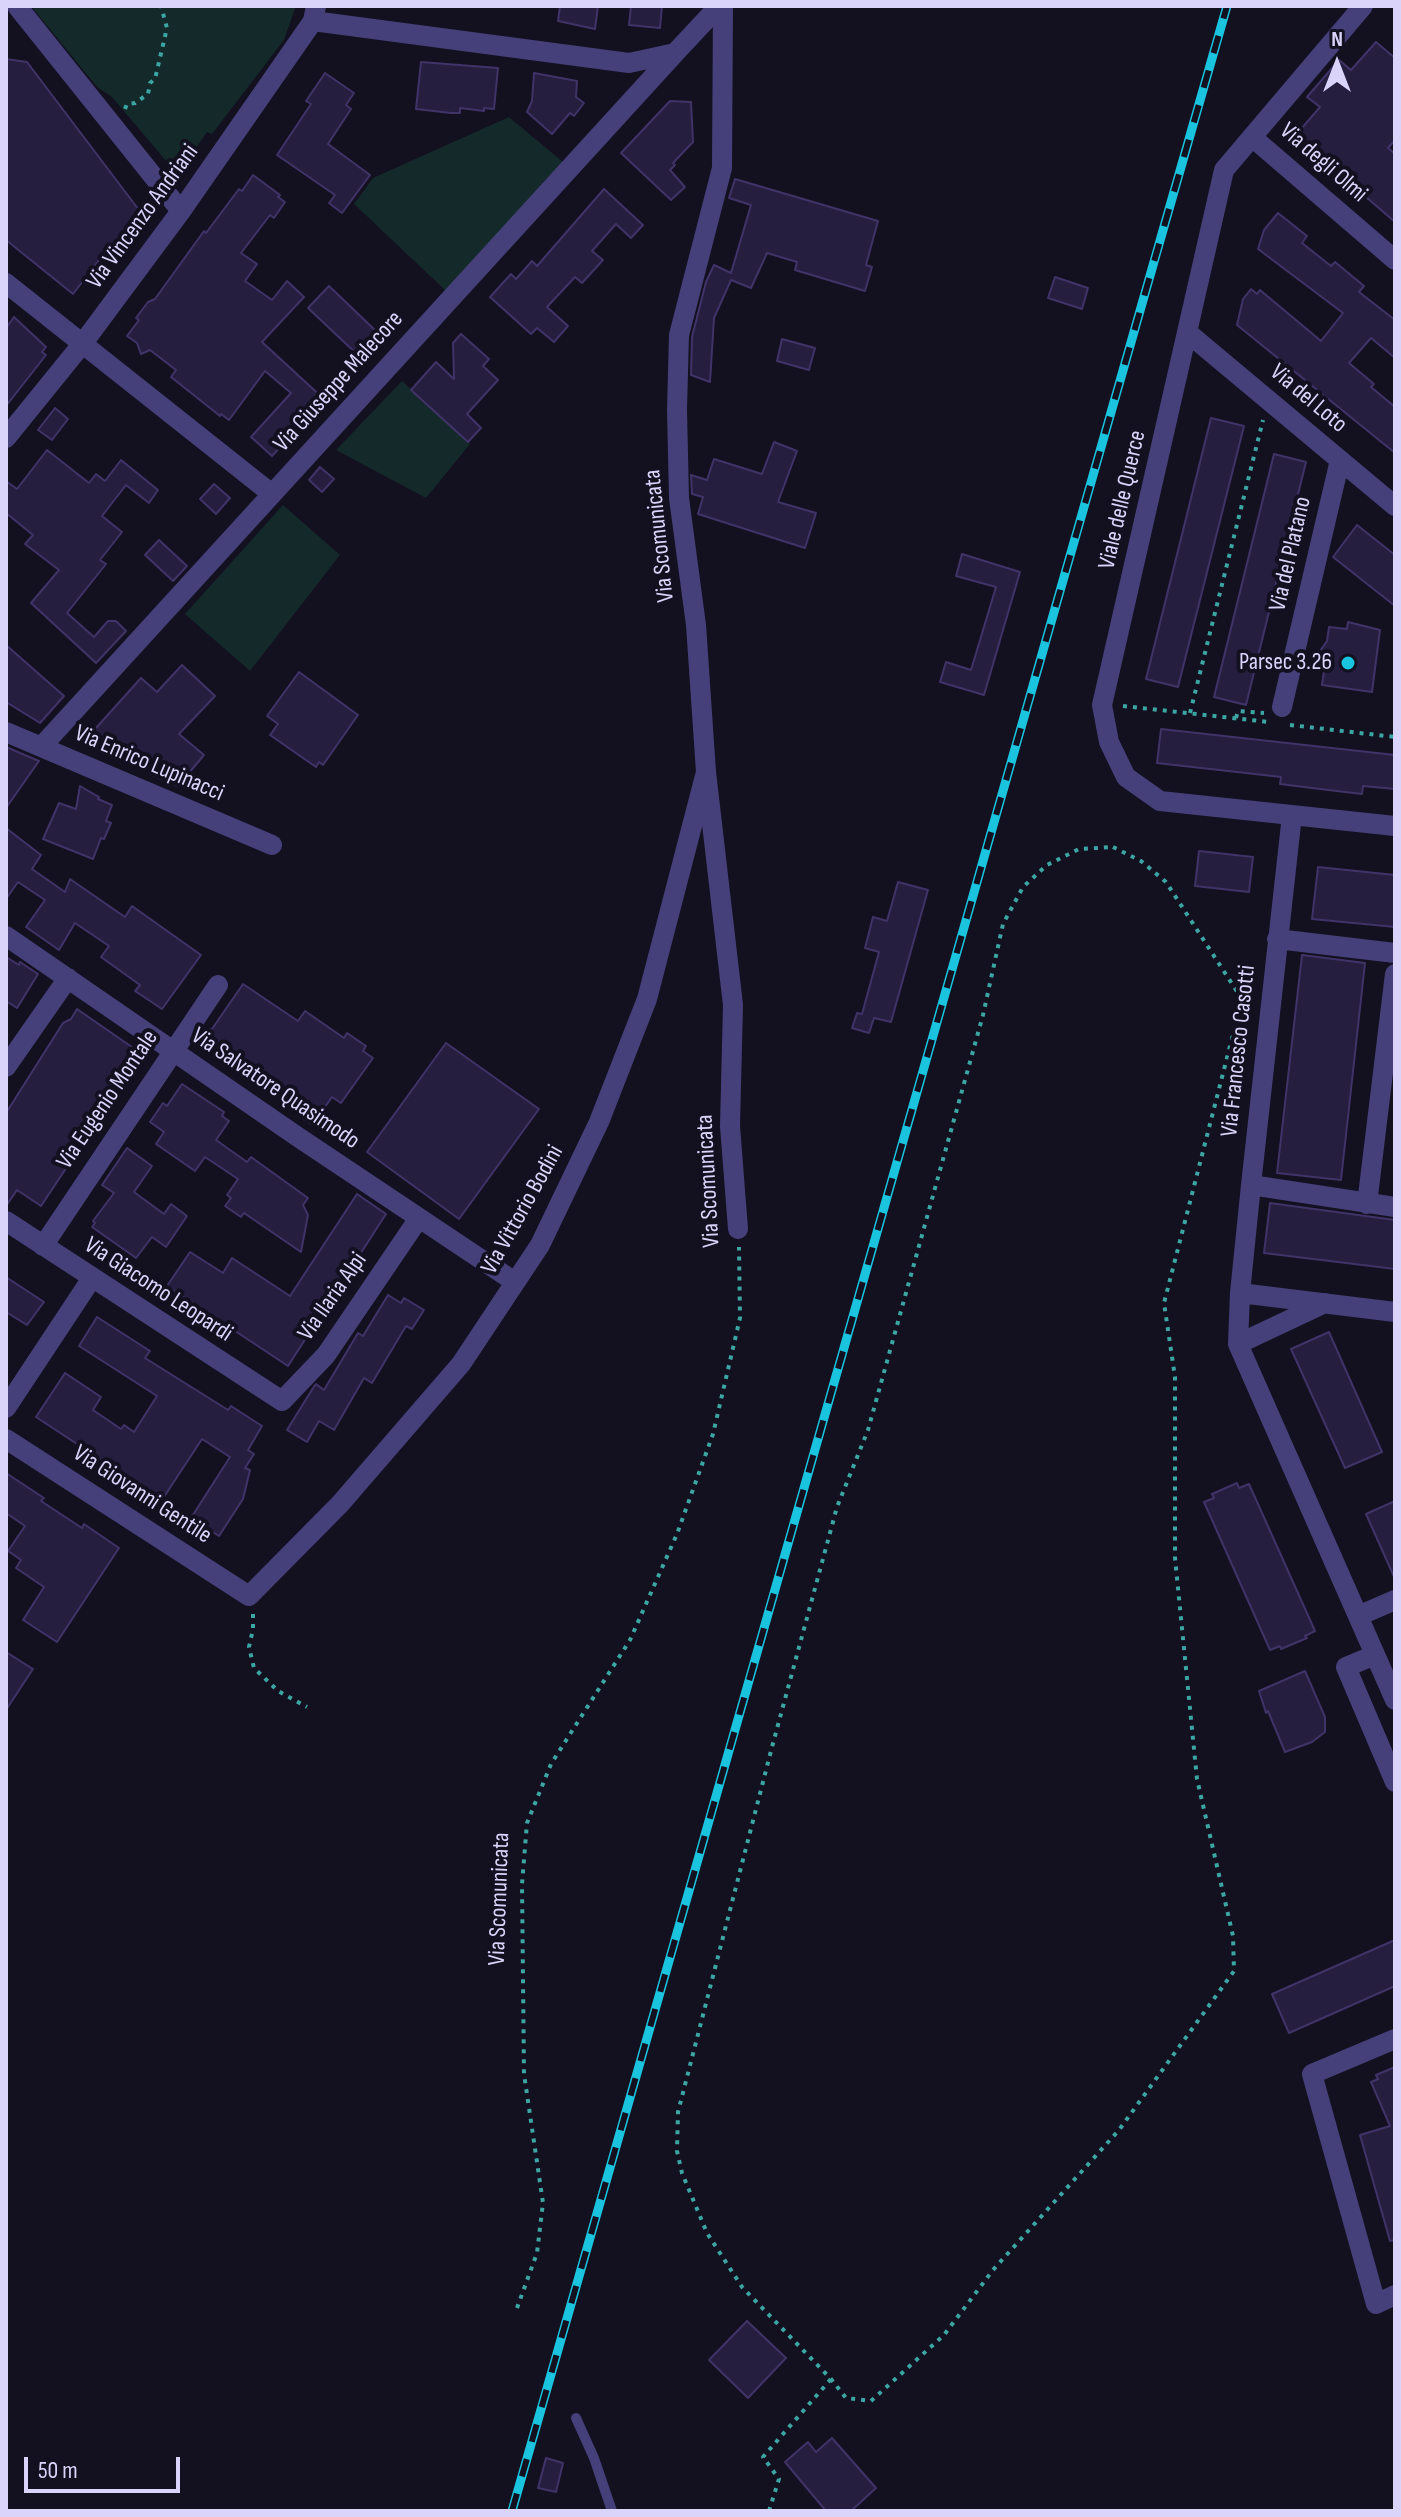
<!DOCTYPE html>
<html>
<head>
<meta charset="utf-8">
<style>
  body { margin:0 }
  #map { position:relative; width:1401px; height:2517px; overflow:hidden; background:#131020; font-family:"Sofia Sans Condensed",sans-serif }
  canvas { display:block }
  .frame { position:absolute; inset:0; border:8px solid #dad4fa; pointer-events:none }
  .north { position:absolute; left:1297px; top:24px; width:80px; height:80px; -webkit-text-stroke:6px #131020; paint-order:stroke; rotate:0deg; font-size:22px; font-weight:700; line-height:32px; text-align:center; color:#dad4fa }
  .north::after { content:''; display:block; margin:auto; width:28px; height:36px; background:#dad4fa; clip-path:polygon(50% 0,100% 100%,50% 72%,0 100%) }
  .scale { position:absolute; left:24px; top:2457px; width:156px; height:36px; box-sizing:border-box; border:4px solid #dad4fa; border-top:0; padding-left:10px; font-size:24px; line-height:28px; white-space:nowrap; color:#dad4fa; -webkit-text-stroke:6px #131020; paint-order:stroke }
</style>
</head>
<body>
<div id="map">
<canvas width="1401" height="2517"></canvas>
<div class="frame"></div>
<div class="north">N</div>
<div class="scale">50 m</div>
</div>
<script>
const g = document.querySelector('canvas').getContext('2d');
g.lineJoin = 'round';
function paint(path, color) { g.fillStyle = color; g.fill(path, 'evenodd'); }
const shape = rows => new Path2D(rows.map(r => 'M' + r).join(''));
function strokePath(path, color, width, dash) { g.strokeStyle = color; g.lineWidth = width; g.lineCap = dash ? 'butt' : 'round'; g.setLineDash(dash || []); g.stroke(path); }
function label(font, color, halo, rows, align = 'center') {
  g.font = font + ' "Sofia Sans Condensed",sans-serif'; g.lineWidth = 8; g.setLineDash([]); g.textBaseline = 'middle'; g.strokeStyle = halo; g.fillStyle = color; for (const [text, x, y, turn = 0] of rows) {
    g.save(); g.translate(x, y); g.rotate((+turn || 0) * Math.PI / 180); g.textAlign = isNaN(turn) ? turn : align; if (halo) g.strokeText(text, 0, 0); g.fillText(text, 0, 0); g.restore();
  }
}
const green = shape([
  [31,6,296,6,284,40,212,134,207,132,183,167,172,168,112,97,97,87],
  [509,117,563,162,447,292,354,204,373,178],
  [402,381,470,444,426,498,336,450],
  [283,505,340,555,250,671,185,614]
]);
const building = shape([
  [560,6,598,6,595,29,558,21,560,6],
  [631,6,662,6,660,28,629,25,631,6],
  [1376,42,1395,58,1395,140,1388,148,1395,154,1395,222,1295,136,1320,107,1307,97,1339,60,1351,70,1376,42],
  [6,59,27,62,145,218,120,253,110,246,73,294,6,240,6,59],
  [421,62,498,68,494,109,484,108,484,111,460,108,460,113,451,113,416,109,421,62],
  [325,73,354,93,346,105,351,109,328,144,370,175,342,213,329,203,335,195,277,155,311,104,306,101,325,73],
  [534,73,577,81,576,97,584,103,574,116,570,113,552,134,527,112,532,101,534,73],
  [670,101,691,102,693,142,673,163,675,165,670,170,685,187,671,200,621,153,670,101],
  [253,175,280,195,278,197,285,202,274,218,270,215,241,253,257,264,245,281,272,300,287,281,304,297,262,342,325,400,272,456,251,437,291,393,265,371,229,420,221,414,220,416,171,377,176,370,150,350,141,354,137,343,127,336,139,320,136,318,148,302,155,299,204,231,206,233,239,189,242,191,253,175],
  [735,179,878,221,866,265,872,267,865,291,795,270,797,262,767,253,751,288,731,280,714,318,710,382,691,375,692,337,706,282,714,265,731,273,751,205,729,198,735,179],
  [604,189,643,225,631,238,616,224,592,251,603,260,582,283,575,277,547,307,568,326,554,342,537,328,531,334,490,297,511,274,516,279,532,261,537,266,604,189],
  [1278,213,1307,236,1302,243,1331,266,1335,262,1364,286,1359,292,1395,320,1395,358,1371,338,1349,363,1374,384,1371,387,1395,407,1395,453,1237,325,1243,299,1251,289,1257,294,1260,290,1321,341,1343,313,1258,249,1264,230,1278,213],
  [1055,277,1088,288,1082,309,1048,298,1055,277],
  [329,286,377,332,368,340,374,346,362,359,308,308,329,286],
  [14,317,46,347,42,352,46,355,6,406,6,328,14,317],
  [461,334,489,359,483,366,498,380,467,414,481,428,468,442,411,390,436,362,454,379,453,343,461,334],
  [782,339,815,348,809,370,777,361,782,339],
  [55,408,68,419,52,440,38,430,55,408],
  [1211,418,1244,426,1178,687,1146,679,1211,418],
  [774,442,797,451,778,502,816,513,805,548,698,514,703,497,692,494,691,475,707,480,714,459,762,474,774,442],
  [47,450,89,483,96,474,105,481,121,460,158,490,149,503,126,485,102,516,122,532,100,560,106,564,67,613,94,637,108,621,116,621,126,631,96,663,31,603,59,570,25,544,33,535,6,513,6,481,17,489,47,450],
  [1274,454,1306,462,1246,705,1214,697,1274,454],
  [320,467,334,479,322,492,309,480,320,467],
  [214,484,230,498,216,514,200,499,214,484],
  [1357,525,1395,555,1395,606,1333,557,1357,525],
  [159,540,187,566,173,581,145,555,159,540],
  [962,554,1020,572,984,695,940,682,946,662,971,670,996,587,956,576,962,554],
  [1348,622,1380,630,1372,692,1322,685,1324,671,1318,654,1327,641,1329,627,1347,629,1348,622],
  [6,645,64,696,40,723,6,702,6,645],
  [182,665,215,696,179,734,204,755,178,786,150,774,155,767,87,738,141,678,157,692,182,665],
  [299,672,358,715,323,765,319,762,316,767,270,735,278,724,267,716,299,672],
  [1161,729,1395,755,1395,789,1363,786,1362,794,1320,789,1280,784,1281,777,1157,763,1161,729],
  [6,747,39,761,6,808,6,747],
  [80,786,99,797,98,799,112,805,106,821,111,823,104,839,101,838,93,859,43,839,59,803,76,809,80,786],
  [6,828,41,855,32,869,65,892,70,879,125,917,132,906,201,955,162,1009,135,991,140,985,101,957,109,946,75,923,59,950,26,927,45,900,18,882,6,899,6,828],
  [1199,851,1253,857,1249,892,1195,886,1199,851],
  [1318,867,1395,875,1395,927,1312,919,1318,867],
  [898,882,928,890,891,1022,874,1018,869,1033,852,1028,857,1013,862,1014,879,952,865,948,873,917,887,921,898,882],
  [1302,955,1365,963,1341,1180,1277,1173,1302,955],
  [6,957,19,965,20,962,38,974,17,1008,6,1001,6,957],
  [243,984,298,1021,305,1011,344,1038,347,1033,366,1046,363,1051,373,1058,341,1103,332,1097,312,1125,299,1116,306,1106,284,1091,276,1094,273,1083,237,1058,234,1062,218,1051,206,1050,206,1030,212,1029,243,984],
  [77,1009,142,1054,41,1206,17,1190,6,1206,6,1113,63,1023,71,1019,77,1009],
  [446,1043,539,1109,459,1219,367,1152,446,1043],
  [182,1084,224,1112,222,1116,229,1121,216,1140,247,1162,251,1157,308,1198,303,1205,308,1215,301,1252,244,1213,241,1217,225,1206,231,1198,227,1195,238,1179,205,1157,195,1171,156,1144,164,1132,150,1122,163,1103,167,1106,182,1084],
  [127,1148,152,1166,134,1192,164,1214,171,1204,187,1216,166,1247,152,1237,136,1258,92,1227,95,1223,93,1221,114,1193,102,1185,127,1148],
  [357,1194,386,1214,288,1366,167,1286,190,1252,223,1273,232,1258,290,1296,357,1194],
  [1270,1203,1395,1220,1395,1269,1264,1253,1270,1203],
  [6,1277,44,1302,27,1325,6,1312,6,1277],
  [388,1295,401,1303,404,1298,424,1310,412,1329,406,1326,372,1383,364,1378,334,1430,319,1421,307,1442,287,1430,313,1388,316,1384,324,1390,358,1333,363,1336,388,1295],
  [97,1317,150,1351,145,1358,228,1410,231,1406,262,1426,248,1450,254,1454,245,1468,250,1470,243,1499,219,1536,191,1518,230,1457,202,1439,162,1500,36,1417,65,1373,101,1397,93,1410,121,1429,124,1425,134,1432,157,1396,79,1346,97,1317],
  [1329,1332,1382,1452,1345,1468,1291,1349,1329,1332],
  [6,1473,44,1498,41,1501,82,1528,84,1524,119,1548,57,1642,23,1620,44,1587,16,1568,21,1560,8,1551,25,1526,6,1513,6,1473],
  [1237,1483,1239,1488,1249,1484,1315,1631,1305,1636,1307,1638,1281,1649,1280,1646,1270,1650,1204,1502,1214,1498,1212,1494,1237,1483],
  [1395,1501,1395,1579,1366,1514,1395,1501],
  [6,1652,33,1669,6,1710,6,1652],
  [1305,1671,1325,1717,1325,1732,1312,1742,1285,1752,1268,1711,1266,1713,1259,1691,1305,1671],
  [1395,1940,1395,1986,1289,2033,1272,1994,1395,1940],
  [1395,2067,1395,2240,1390,2241,1360,2135,1390,2126,1371,2082,1378,2079,1376,2075,1395,2067],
  [747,2321,786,2358,748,2398,709,2360,747,2321],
  [832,2438,876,2488,851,2511,826,2511,785,2462,808,2442,816,2452,832,2438],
  [546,2458,563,2463,556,2492,538,2488,546,2458]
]);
const path = shape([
  [125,109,127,104,135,103,148,94,150,83,155,79,167,28,161,6],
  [1123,706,1269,722],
  [1190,713,1263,420],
  [1236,718,1238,711,1264,713],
  [1290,725,1395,737],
  [1113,847,1141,861,1166,882,1238,993,1238,1015,1164,1303,1175,1377,1175,1558,1197,1779,1233,1936,1234,1971,1119,2130,993,2270,944,2335,871,2401,846,2398,831,2379,742,2287,707,2233,682,2173,677,2151,678,2112,772,1747,837,1507,868,1430,983,1015,1003,924,1023,887,1047,865,1079,849,1113,847],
  [253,1614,253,1629,249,1647,254,1668,278,1691,307,1707],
  [517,2308,537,2253,543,2203,524,2074,522,1884,527,1823,551,1764,630,1640,677,1534,713,1434,740,1318,739,1247],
  [769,2511,779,2479,763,2457,831,2379]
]);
const lane = shape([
  [576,2418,594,2458,612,2511]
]);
const street = shape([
  [17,6,181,211],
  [723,6,722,168,679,335,677,410,679,498,696,625,706,772,733,1005,730,1126,738,1229],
  [1363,6,1224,170,1102,705,1109,742,1126,777,1160,801,1395,826],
  [313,21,629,63,675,53,719,6],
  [1252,137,1395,260],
  [6,283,272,494],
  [1188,333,1395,506],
  [6,438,83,343,181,211,313,21,316,6],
  [1282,707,1340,460],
  [6,732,272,845],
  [42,746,675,53],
  [1292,815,1251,1185,1240,1293,1238,1344,1395,1700],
  [6,936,298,1137,515,1282],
  [1277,939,1395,953],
  [6,1067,68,978],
  [1251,1185,1395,1207],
  [1367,1204,1395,974],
  [6,1221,282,1401,326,1355,419,1218],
  [43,1246,218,985],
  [1240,1293,1395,1312],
  [1238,1344,1325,1303],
  [6,1408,92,1278],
  [6,1439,249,1596,340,1504,461,1364,540,1245,599,1122,647,999,706,772],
  [1358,1616,1395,1600],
  [1375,1655,1346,1667,1395,1782],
  [1395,2039,1312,2074,1376,2304,1395,2295]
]);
const rail = shape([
  [512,2511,1227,6]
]);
const markers = [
  [1348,663,8,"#1ac4df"]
];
const streetNames = [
  ["Via degli Olmi",1323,163,41],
  ["Via Vincenzo Andriani",143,217,-54],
  ["Via Giuseppe Malecore",339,382,-48],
  ["Via del Loto",1308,399,40],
  ["Viale delle Querce",1123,500,-77],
  ["Via Scomunicata",660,536,-96],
  ["Via del Platano",1291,554,-77],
  ["Via Enrico Lupinacci",149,764,23],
  ["Via Francesco Casotti",1239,1051,-84],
  ["Via Salvatore Quasimodo",275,1089,34],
  ["Via Eugenio Montale",108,1100,-56],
  ["Via Scomunicata",709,1181,-93],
  ["Via Vittorio Bodini",523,1210,-61],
  ["Via Giacomo Leopardi",158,1290,33],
  ["Via Ilaria Alpi",333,1297,-55],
  ["Via Giovanni Gentile",142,1495,33],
  ["Via Scomunicata",500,1899,-88]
];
const poiNames = [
  ["Parsec 3.26",1332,663]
];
paint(green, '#142929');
paint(building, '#261e3f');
strokePath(building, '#403368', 2);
strokePath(path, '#3ca6a4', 4, [4, 6]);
strokePath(lane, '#45407a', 10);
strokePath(street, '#45407a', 20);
strokePath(rail, '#1ac4df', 9);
strokePath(rail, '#131020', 6, [18]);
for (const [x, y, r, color] of markers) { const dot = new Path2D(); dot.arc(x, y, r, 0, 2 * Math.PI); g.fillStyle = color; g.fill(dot); strokePath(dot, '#131020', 3); }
label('24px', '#dad4fa', '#131020', streetNames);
label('24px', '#dad4fa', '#131020', poiNames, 'right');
</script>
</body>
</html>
